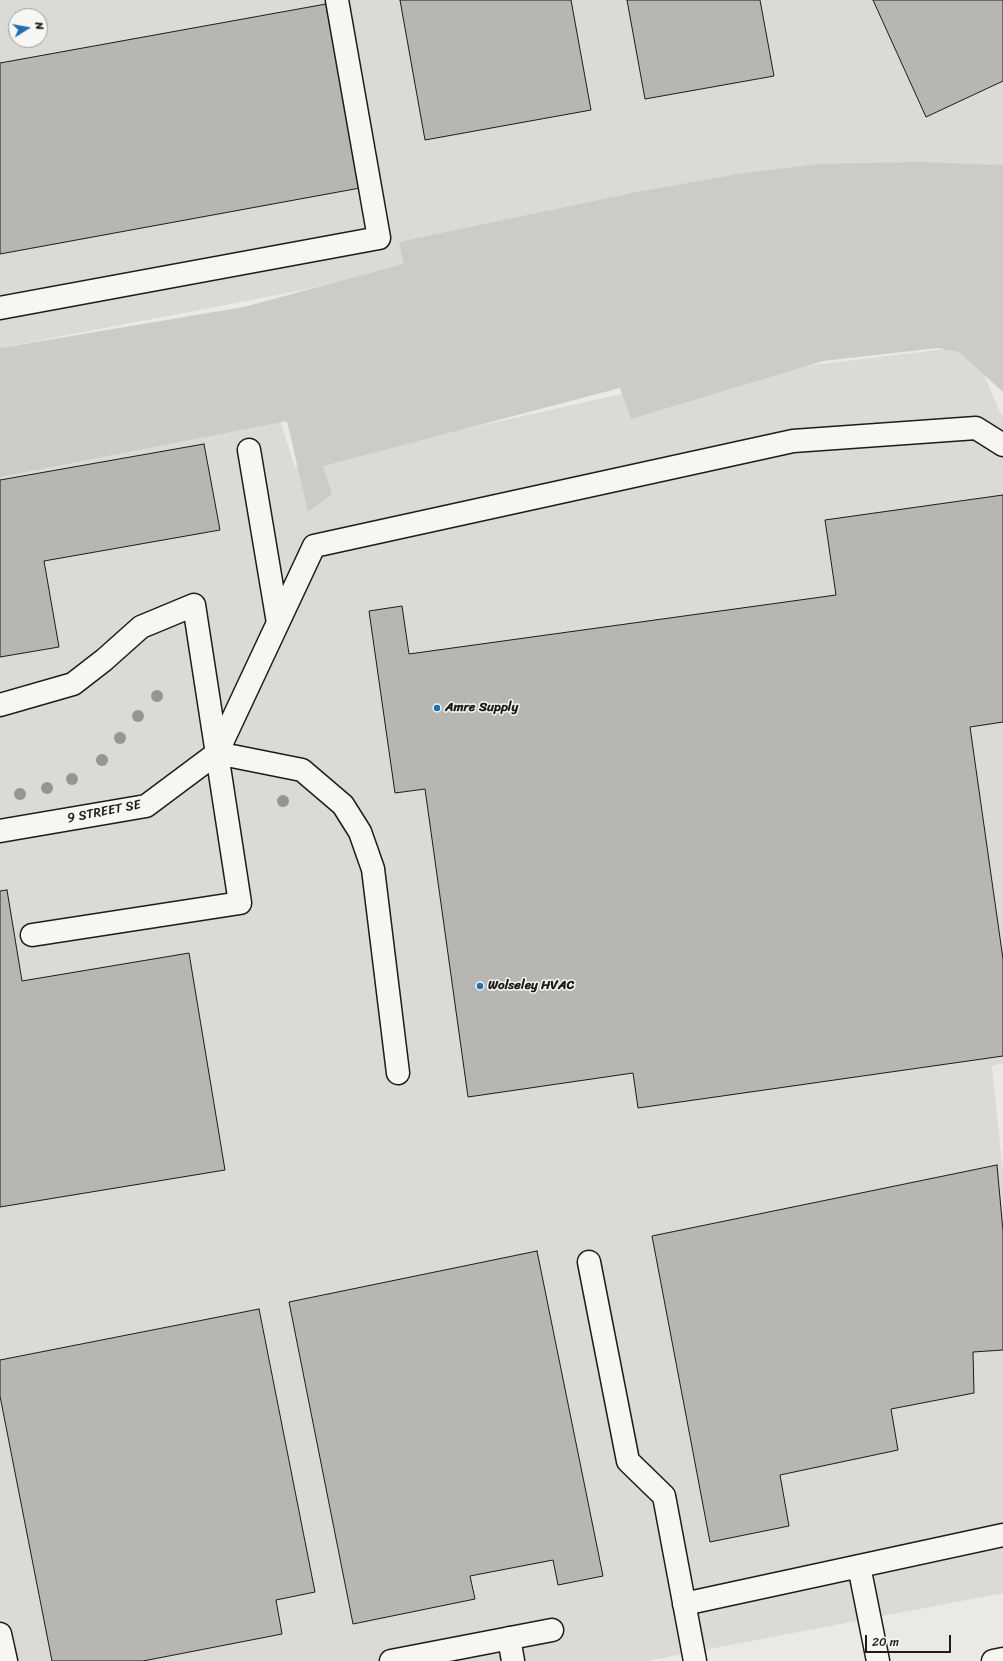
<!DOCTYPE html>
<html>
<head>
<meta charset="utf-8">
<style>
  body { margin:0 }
  #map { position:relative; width:1003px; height:1661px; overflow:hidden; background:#e9e9e5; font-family:Sriracha,sans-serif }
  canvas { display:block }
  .north { position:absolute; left:8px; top:8px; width:40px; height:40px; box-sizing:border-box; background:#f6f6f2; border:1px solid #9f9f9c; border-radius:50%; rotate:79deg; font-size:11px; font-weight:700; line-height:16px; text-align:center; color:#1c1c1c }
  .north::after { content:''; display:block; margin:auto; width:14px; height:18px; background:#1f6fb2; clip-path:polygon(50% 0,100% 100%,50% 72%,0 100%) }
  .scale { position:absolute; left:865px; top:1635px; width:86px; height:18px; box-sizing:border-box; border:2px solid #1c1c1c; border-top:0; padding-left:5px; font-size:12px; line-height:14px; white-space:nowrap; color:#1c1c1c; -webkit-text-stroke:3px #f6f6f2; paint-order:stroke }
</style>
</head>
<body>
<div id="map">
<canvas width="1003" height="1661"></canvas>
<div class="north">N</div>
<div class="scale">20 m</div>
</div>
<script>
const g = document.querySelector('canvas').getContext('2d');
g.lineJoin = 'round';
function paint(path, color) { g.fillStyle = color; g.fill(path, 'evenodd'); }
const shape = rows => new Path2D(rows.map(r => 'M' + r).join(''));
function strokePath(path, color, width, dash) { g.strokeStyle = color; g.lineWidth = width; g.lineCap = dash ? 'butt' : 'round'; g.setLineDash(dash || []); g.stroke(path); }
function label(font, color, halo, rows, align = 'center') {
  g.font = font + ' Sriracha,sans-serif'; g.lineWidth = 3; g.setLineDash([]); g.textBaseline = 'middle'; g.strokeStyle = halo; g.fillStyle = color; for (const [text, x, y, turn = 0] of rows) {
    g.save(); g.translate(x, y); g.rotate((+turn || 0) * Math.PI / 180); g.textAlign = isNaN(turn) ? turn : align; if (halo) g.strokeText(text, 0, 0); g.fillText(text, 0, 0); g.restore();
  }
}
const built = shape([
  [0,0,1003,0,1003,185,773,187,298,291,0,348],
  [16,16,40,16,40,40,16,40],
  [971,346,1003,419,1003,1063,992,1066,1003,1173,1003,1593,646,1661,0,1661,0,473,280,420,295,467,680,381]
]);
const green = shape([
  [918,162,1003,165,1003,392,959,352,938,348,823,361,631,419,620,388,323,466,332,494,308,512,287,421,0,477,0,348,244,307,404,264,399,242,637,192,744,173,819,164]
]);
const building = shape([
  [400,0,571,0,591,110,425,140,400,0],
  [627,0,760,0,774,76,645,99,627,0],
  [873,0,1003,0,1003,81,926,117,873,0],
  [326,4,360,188,0,254,0,63,326,4],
  [204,444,220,530,44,561,59,647,0,657,0,480,204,444],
  [1003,495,1003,722,970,727,1003,959,1003,1056,638,1108,633,1073,468,1097,425,789,395,793,369,611,402,606,409,654,836,595,825,520,1003,495],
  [7,890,22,981,189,953,225,1170,0,1207,0,891,7,890],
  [997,1165,1003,1231,1003,1350,973,1352,974,1393,891,1409,898,1450,780,1475,789,1526,710,1542,652,1236,997,1165],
  [537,1251,603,1576,558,1585,553,1560,470,1576,475,1599,353,1624,289,1302,537,1251],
  [259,1309,315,1592,276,1600,282,1634,143,1661,52,1661,0,1396,0,1360,259,1309]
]);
const minor = shape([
  [0,308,379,238,337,0],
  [249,450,278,623],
  [0,705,73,684,104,660,141,627,194,605,240,903,32,935],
  [217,753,302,770,343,805,360,832,373,869,398,1073],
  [0,831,146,806,217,753,314,546,793,441,976,428,1003,445],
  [589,1262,628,1461,664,1496,695,1661],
  [859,1566,878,1661],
  [684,1604,1003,1535],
  [0,1634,6,1661],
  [509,1638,513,1661],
  [391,1661,552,1630],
  [993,1661,1003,1659]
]);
const trees = [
  [157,696],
  [138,716],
  [120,738],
  [102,760],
  [72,779],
  [47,788],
  [20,794],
  [283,801]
];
const markers = [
  [437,708,4,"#1f6fb2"],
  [480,986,4,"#1f6fb2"]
];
const poiNames = [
  ["Amre Supply",445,708],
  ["Wolseley HVAC",488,986]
];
const streetNames = [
  ["9 STREET SE",104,812,-11]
];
paint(built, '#dadad6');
paint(green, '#cbcbc7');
paint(building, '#b6b6b3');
strokePath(building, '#1c1c1c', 1);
strokePath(minor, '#1c1c1c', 25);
strokePath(minor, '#f6f6f2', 22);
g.fillStyle = '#959592';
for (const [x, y] of trees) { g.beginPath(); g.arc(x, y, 6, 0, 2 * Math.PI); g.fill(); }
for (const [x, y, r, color] of markers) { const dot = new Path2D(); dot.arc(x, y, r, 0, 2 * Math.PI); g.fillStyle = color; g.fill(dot); strokePath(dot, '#f6f6f2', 1.5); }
label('bold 13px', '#1c1c1c', '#f6f6f2', poiNames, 'left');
label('13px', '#1c1c1c', '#f6f6f2', streetNames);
</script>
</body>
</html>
